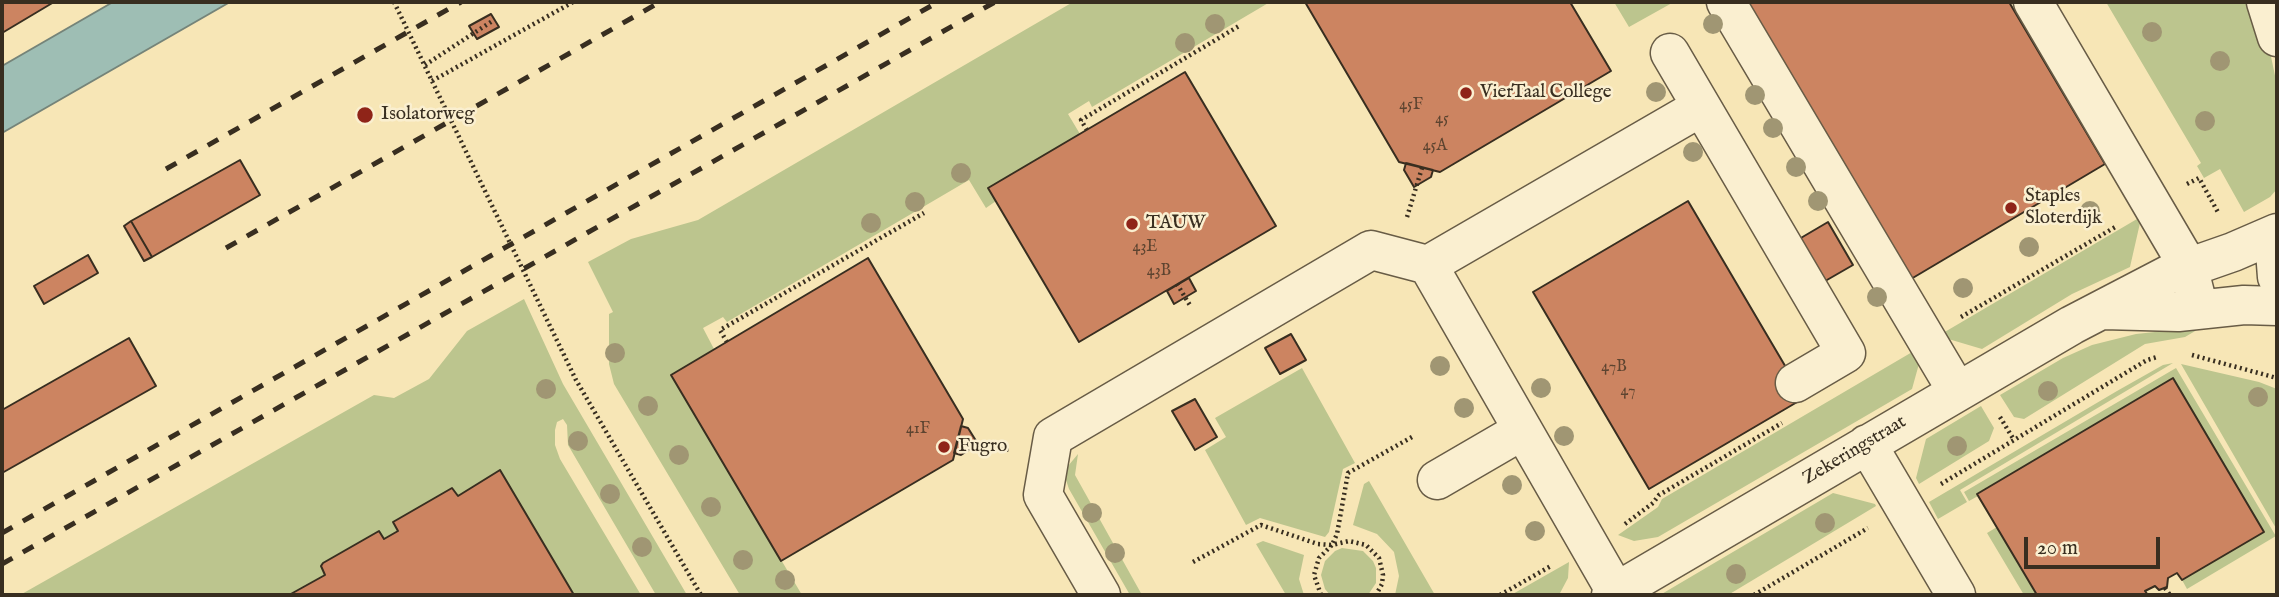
<!DOCTYPE html>
<html>
<head>
<meta charset="utf-8">
<style>
  body { margin:0 }
  #map { position:relative; width:2279px; height:597px; overflow:hidden; background:#f7e6b6; font-family:"IM FELL English",serif }
  canvas { display:block }
  .frame { position:absolute; inset:0; border:4px solid #382e20; pointer-events:none }
  .scale { position:absolute; left:2024px; top:537px; width:136px; height:32px; box-sizing:border-box; border:4px solid #382e20; border-top:0; padding-left:9px; font-size:21px; line-height:24px; white-space:nowrap; color:#382e20; -webkit-text-stroke:5px #faefd0; paint-order:stroke }
</style>
</head>
<body>
<div id="map">
<canvas width="2279" height="597"></canvas>
<div class="frame"></div>
<div class="scale">20 m</div>
</div>
<script>
const g = document.querySelector('canvas').getContext('2d');
g.lineJoin = 'round';
function paint(path, color) { g.fillStyle = color; g.fill(path, 'evenodd'); }
const shape = rows => new Path2D(rows.map(r => 'M' + r).join(''));
function strokePath(path, color, width, dash) { g.strokeStyle = color; g.lineWidth = width; g.lineCap = dash ? 'butt' : 'round'; g.setLineDash(dash || []); g.stroke(path); }
function label(font, color, halo, rows, align = 'center') {
  g.font = font + ' "IM FELL English",serif'; g.lineWidth = 5; g.setLineDash([]); g.textBaseline = 'middle'; g.strokeStyle = halo; g.fillStyle = color; for (const [text, x, y, turn = 0] of rows) {
    g.save(); g.translate(x, y); g.rotate((+turn || 0) * Math.PI / 180); g.textAlign = isNaN(turn) ? turn : align; if (halo) g.strokeText(text, 0, 0); g.fillText(text, 0, 0); g.restore();
  }
}
const green = shape([
  [1073,2,1270,2,1092,107,1089,101,1068,114,1080,134,988,188,996,201,986,208,969,180,727,322,723,317,703,328,714,349,671,375,802,595,740,595,614,384,609,364,609,314,613,312,588,262,631,239,698,220],
  [1614,2,1671,2,1672,3,1629,27],
  [2106,2,2253,2,2270,52,2277,85,2277,189,2270,197,2244,212,2220,169,2204,178,2197,166,2201,163],
  [2137,219,2140,223,2130,267,2072,294,1982,349,1945,338,1943,333],
  [524,299,563,384,687,595,656,595,568,445,567,425,563,419,557,422,555,430,555,445,560,459,641,595,574,595,500,471,458,496,452,488,394,522,398,531,384,539,379,531,324,563,321,566,325,575,289,595,20,595,374,395,394,398,429,379,467,331],
  [2202,327,2185,337,2145,344,2024,419,2014,417,2000,395,2063,358,2092,345,2136,334],
  [1919,348,1922,353,1912,389,1658,537,1634,541,1618,535,1658,507,1662,499],
  [2173,363,1960,490,1967,502,1938,519,1929,502,2117,391,2163,365],
  [2181,364,2259,382,2277,389,2277,530],
  [1302,368,1355,463,1343,469,1329,532,1325,537,1260,518,1246,525,1205,450,1226,437,1215,418],
  [2176,368,2277,538,2276,536,2187,589,2182,580,2264,532,2173,378,1978,493,1978,496,1969,501,1964,492],
  [1981,406,1994,428,1989,441,1919,484,1916,478,1926,439],
  [1078,454,1075,475,1142,595,1130,595,1069,489,1065,477,1068,466],
  [1369,481,1435,595,1395,595,1399,576,1394,552,1377,534,1353,525,1364,484],
  [1833,493,1875,504,1876,506,1728,595,1660,595],
  [1997,527,2037,595,2024,595,1987,533],
  [1263,541,1304,555,1299,579,1304,595,1286,595,1256,544],
  [1342,548,1363,551,1373,561,1376,568,1376,583,1368,595,1330,595,1325,589,1321,575,1325,561,1335,551],
  [1569,562,1568,578,1559,595,1511,595]
]);
const water = shape([
  [113,2,230,2,2,133,2,66,113,2]
]);
const building = shape([
  [2,2,54,2,2,33,2,2],
  [1305,2,1570,2,1611,71,1440,172,1399,162,1305,2],
  [1747,2,2009,2,2105,164,1911,279,1747,2],
  [491,14,499,27,477,39,469,26,491,14],
  [1185,72,1276,226,1079,342,988,188,1185,72],
  [240,160,260,195,152,257,131,221,240,160],
  [1406,163,1433,170,1431,177,1414,187,1404,170,1406,163],
  [1688,201,1804,398,1649,489,1533,292,1688,201],
  [131,221,152,257,144,261,124,226,131,221],
  [1828,222,1853,265,1820,284,1794,242,1828,222],
  [88,255,98,273,44,304,34,286,88,255],
  [868,258,963,419,953,460,781,561,671,375,868,258],
  [1189,278,1196,291,1174,304,1167,291,1189,278],
  [1291,334,1306,360,1280,374,1265,348,1291,334],
  [129,338,156,386,2,473,2,410,129,338],
  [2173,378,2264,532,2182,580,2177,573,2168,578,2167,587,2159,590,2155,586,2145,591,2148,595,2037,595,1977,494,2173,378],
  [1195,399,1217,437,1195,450,1172,411,1195,399],
  [961,426,968,428,978,444,961,455,954,453,961,426],
  [500,470,574,595,289,595,325,575,321,566,323,563,379,531,384,539,398,531,393,522,452,488,458,496,500,470]
]);
const path = shape([
  [394,2,576,380,701,595],
  [425,65,494,20],
  [432,81,573,2],
  [1087,130,1081,120,1239,26],
  [2187,184,2199,178,2219,214],
  [1407,217,1422,168],
  [1177,284,1191,307],
  [1961,317,2117,226],
  [727,342,720,330,924,213],
  [2192,355,2277,378],
  [2000,417,2014,440],
  [958,440,1009,450],
  [1941,484,2147,360,2157,357],
  [1625,524,1653,503,1659,495,1782,423],
  [1193,562,1261,525,1318,544,1332,545,1337,534,1348,473,1412,437],
  [2165,588,2170,595],
  [1321,595,1314,575,1319,558,1332,545,1349,541,1366,545,1379,558,1383,575,1382,584,1376,595],
  [1500,595,1551,566],
  [1754,595,1868,528]
]);
const minor = shape([
  [1726,2,1957,391],
  [2033,2,2188,266,2199,309],
  [2266,2,2277,37],
  [1670,53,1846,353,1795,383],
  [2277,240,2275,251,2277,277],
  [1428,265,1701,107],
  [2104,310,2178,312,2244,305,2277,306],
  [1867,444,1956,595],
  [1437,480,1523,430],
  [1101,595,1043,495,1053,437,1371,250,1428,265,1616,592],
  [1611,595,2072,325,2170,274,2233,252,2277,233]
]);
const rail = shape([
  [166,169,461,2],
  [226,248,660,2],
  [2,533,938,2],
  [2,564,995,2]
]);
const trees = [
  [1215,24],
  [1713,24],
  [2152,32],
  [1185,43],
  [2220,61],
  [1656,92],
  [1755,95],
  [2205,121],
  [1773,128],
  [1693,152],
  [1796,167],
  [961,173],
  [1818,201],
  [915,202],
  [2090,211],
  [871,223],
  [2029,247],
  [1963,288],
  [1877,297],
  [615,353],
  [1440,366],
  [1541,388],
  [546,389],
  [2048,391],
  [2258,397],
  [648,406],
  [1464,408],
  [1564,436],
  [578,441],
  [1957,446],
  [679,455],
  [1512,485],
  [610,494],
  [711,507],
  [1092,513],
  [1825,523],
  [1535,531],
  [642,547],
  [1115,553],
  [743,560],
  [1736,574],
  [785,580]
];
const markers = [
  [1466,93,7,"#8f2418"],
  [365,115,9,"#8f2418"],
  [2011,208,7,"#8f2418"],
  [1132,224,7,"#8f2418"],
  [944,447,7,"#8f2418"]
];
const numberNames = [
  ["45F",1411,106],
  ["45",1442,120],
  ["45A",1435,147],
  ["43E",1145,248],
  ["43B",1159,272],
  ["47B",1614,368],
  ["47",1628,392],
  ["41F",918,430]
];
const poiNames = [
  ["VierTaal College",1480,93],
  ["Isolatorweg",381,115],
  ["Staples",2025,197],
  ["Sloterdijk",2025,219],
  ["TAUW",1146,224],
  ["Fugro",958,447]
];
const streetNames = [
  ["Zekeringstraat",1855,451,-31]
];
paint(green, '#bcc58e');
paint(water, '#9ebeb4');
strokePath(water, '#758479', 2);
paint(building, '#cc8461');
strokePath(building, '#382e20', 2);
strokePath(minor, '#685c46', 41);
strokePath(path, '#382e20', 4.5, [2, 3.5]);
strokePath(minor, '#faefd0', 38);
strokePath(rail, '#382e20', 5, [12, 12]);
g.fillStyle = '#a09673';
for (const [x, y] of trees) { g.beginPath(); g.arc(x, y, 10, 0, 2 * Math.PI); g.fill(); }
for (const [x, y, r, color] of markers) { const dot = new Path2D(); dot.arc(x, y, r, 0, 2 * Math.PI); g.fillStyle = color; g.fill(dot); strokePath(dot, '#faefd0', 2.5); }
label('16px', '#5d4430', null, numberNames);
label('19px', '#382e20', '#faefd0', poiNames, 'left');
label('19px', '#382e20', '#faefd0', streetNames);
</script>
</body>
</html>
